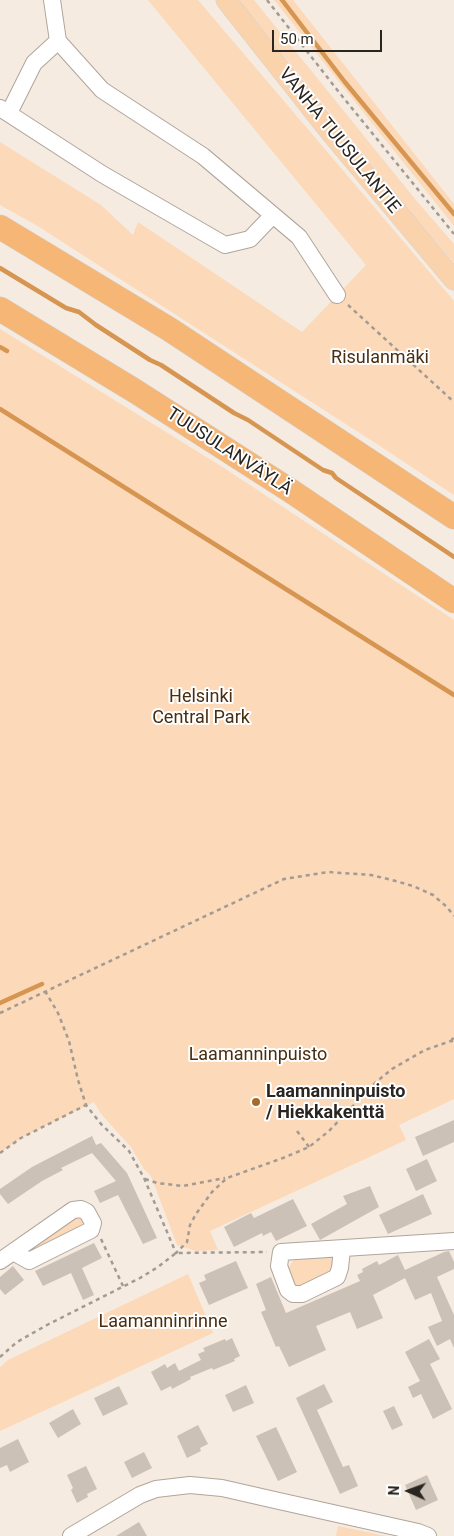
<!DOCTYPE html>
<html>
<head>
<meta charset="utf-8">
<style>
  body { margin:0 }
  #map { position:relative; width:454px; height:1536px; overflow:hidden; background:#f6ebe0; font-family:Roboto,sans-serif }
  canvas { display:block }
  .north { position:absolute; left:384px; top:1466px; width:50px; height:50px; -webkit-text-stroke:4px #fff; paint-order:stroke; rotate:272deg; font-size:14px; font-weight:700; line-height:20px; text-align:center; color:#292521 }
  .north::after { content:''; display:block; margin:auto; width:18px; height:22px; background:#292521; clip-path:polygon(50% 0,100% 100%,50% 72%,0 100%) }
  .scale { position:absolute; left:272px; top:30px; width:110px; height:22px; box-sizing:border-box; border:2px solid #292521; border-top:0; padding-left:6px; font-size:15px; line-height:18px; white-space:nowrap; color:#292521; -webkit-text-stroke:4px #fff; paint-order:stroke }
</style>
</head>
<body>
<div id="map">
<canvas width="454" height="1536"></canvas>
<div class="north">N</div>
<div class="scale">50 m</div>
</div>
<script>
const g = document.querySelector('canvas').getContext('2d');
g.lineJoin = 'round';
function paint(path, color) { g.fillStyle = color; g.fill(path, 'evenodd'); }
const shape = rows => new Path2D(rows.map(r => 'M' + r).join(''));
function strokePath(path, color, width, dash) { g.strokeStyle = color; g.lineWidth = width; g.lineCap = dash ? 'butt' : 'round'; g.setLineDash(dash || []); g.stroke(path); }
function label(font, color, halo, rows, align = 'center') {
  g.font = font + ' Roboto,sans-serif'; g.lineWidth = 4; g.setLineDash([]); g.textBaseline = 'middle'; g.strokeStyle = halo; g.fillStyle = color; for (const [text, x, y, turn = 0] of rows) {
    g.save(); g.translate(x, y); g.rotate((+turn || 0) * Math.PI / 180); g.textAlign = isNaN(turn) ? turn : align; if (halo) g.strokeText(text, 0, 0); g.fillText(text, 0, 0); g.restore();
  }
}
const green = shape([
  [148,0,198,0,454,301,454,495,380,446,36,225,0,205,0,142,101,205,133,235,138,222,302,332,366,265],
  [239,0,254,0,415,199,454,244,454,263,406,207],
  [274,0,293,0,454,204,454,226],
  [0,329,224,468,454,620,454,1099,399,1125,406,1140,210,1231,218,1250,196,1251,177,1245,151,1176,144,1169,131,1147,101,1114,94,1102,21,1138,0,1153],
  [76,1216,80,1216,84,1222,84,1225,28,1251],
  [328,1255,333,1261,330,1276,297,1287,294,1284,288,1270,292,1262,296,1259],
  [188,1274,213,1333,0,1431,0,1367,8,1360],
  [338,1526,386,1536,336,1536]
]);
const stream = shape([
  [282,0,344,81,454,214],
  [0,268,66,308,79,312,96,325,150,360,161,365,234,413,248,420,323,470,332,473,336,478,454,557],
  [0,347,7,351],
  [0,409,454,695],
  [0,1003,42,984]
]);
const building = shape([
  [454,1120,454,1142,423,1156,415,1137],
  [92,1136,96,1145,101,1143,127,1173,157,1238,143,1244,118,1195,100,1203,94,1191,116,1181,92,1153,61,1168,63,1170,42,1181,8,1204,0,1194,0,1189,32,1167],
  [427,1159,437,1181,416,1191,406,1169],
  [370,1186,379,1207,320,1240,311,1224,347,1204,343,1196],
  [423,1194,432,1214,388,1234,379,1215],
  [293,1199,307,1226,276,1241,271,1232,263,1236,262,1233,234,1247,224,1227,251,1213,254,1218],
  [94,1243,102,1258,82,1268,94,1295,83,1300,71,1273,43,1286,35,1271],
  [449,1251,454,1262,454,1269,437,1277,454,1315,454,1348,450,1339,437,1346,428,1327,442,1321,431,1293,415,1300,405,1278,373,1295,383,1318,357,1329,350,1312,316,1326,326,1350,289,1367,279,1346,276,1347,261,1312,266,1310,256,1284,271,1277,286,1313,360,1281,357,1275,363,1272,362,1269,377,1261,379,1265,398,1255,405,1270,444,1252],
  [236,1261,248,1288,209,1305,199,1283,206,1280,204,1275],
  [13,1266,24,1280,5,1295,0,1289,0,1277],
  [232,1338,240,1356,234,1359,235,1361,213,1370,212,1368,190,1377,191,1379,172,1389,171,1386,161,1391,151,1372,165,1364,167,1368,175,1363,179,1371,201,1360,198,1354,205,1351,203,1348,225,1339,226,1341],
  [429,1339,440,1359,430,1364,452,1409,433,1419,421,1394,413,1398,408,1387,420,1381,405,1352],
  [324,1384,333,1402,317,1410,343,1467,349,1465,358,1486,340,1494,296,1398],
  [246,1385,254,1403,233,1412,225,1395],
  [119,1386,128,1404,103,1416,94,1398],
  [394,1406,403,1425,392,1430,383,1411],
  [73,1409,81,1424,58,1438,49,1423],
  [198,1425,208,1444,200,1448,201,1451,187,1458,177,1436],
  [276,1427,297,1472,278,1481,256,1436],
  [18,1439,29,1462,10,1472,7,1465,0,1468,0,1448],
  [144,1452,152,1468,132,1478,124,1462],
  [86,1466,97,1489,87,1494,88,1497,77,1503,71,1490,73,1488,67,1475],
  [427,1475,438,1500,416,1510,405,1485],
  [139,1522,147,1536,116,1536]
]);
const path = shape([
  [267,0,338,91,454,234],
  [348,305,454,402],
  [45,991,58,1013,69,1041,78,1080,86,1105,101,1124,129,1151,144,1178,176,1253,187,1242,190,1225,196,1214,212,1192,227,1178,283,1158,309,1147,329,1131,375,1083,392,1069,425,1050,451,1041,454,1041],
  [0,1013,284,879,328,872,371,875,392,880,413,886,433,895,447,907,454,916],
  [451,1041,454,1037],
  [297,1131,309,1147],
  [0,1153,21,1138,86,1105],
  [145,1179,157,1183,183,1186,225,1178],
  [101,1239,123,1286],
  [0,1357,17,1342,47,1325,140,1278,158,1267,176,1253,267,1252]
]);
const minor = shape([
  [58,41,102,90,203,156,299,237,337,295],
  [0,108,102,174,225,245,250,239,273,215],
  [9,113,34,63,58,41,52,0],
  [342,1249,340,1268,337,1277,302,1294,293,1294,288,1290,279,1266,281,1252,454,1241],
  [0,1261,73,1210,81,1209,87,1212,93,1223,91,1230,29,1261,13,1252],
  [71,1536,140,1495,156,1489,190,1485,222,1488,279,1501,418,1532,428,1536]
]);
const major = shape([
  [226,0,331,133,454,280]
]);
const highway = shape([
  [0,227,169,329,454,517],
  [0,309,135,391,291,491,454,601]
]);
const markers = [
  [256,1102,5,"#a56b2a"]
];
const streetNames = [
  ["VANHA TUUSULANTIE",339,141,51],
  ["TUUSULANVÄYLÄ",229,452,33]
];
const parkNames = [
  ["Risulanmäki",380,358],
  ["Helsinki",201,697],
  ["Central Park",201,718],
  ["Laamanninpuisto",258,1055],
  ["Laamanninrinne",163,1322]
];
const poiNames = [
  ["Laamanninpuisto",266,1092],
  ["/ Hiekkakenttä",266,1113]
];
paint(green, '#fbd9b9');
strokePath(stream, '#d69551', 4.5);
paint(building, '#ccc1b6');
strokePath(minor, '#b0a59b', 18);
strokePath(major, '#d0cfce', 21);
strokePath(highway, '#d0cfce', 25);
strokePath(path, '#a39b93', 2.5, [4, 4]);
strokePath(minor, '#fff', 16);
strokePath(major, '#fad3ad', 20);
strokePath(highway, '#f6b676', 24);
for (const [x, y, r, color] of markers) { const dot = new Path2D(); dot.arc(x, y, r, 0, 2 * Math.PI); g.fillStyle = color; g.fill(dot); strokePath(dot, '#fff', 2); }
label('18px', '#292521', '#fff', streetNames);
label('18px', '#492e10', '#fff', parkNames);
label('bold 18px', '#292521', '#fff', poiNames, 'left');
</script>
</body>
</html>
